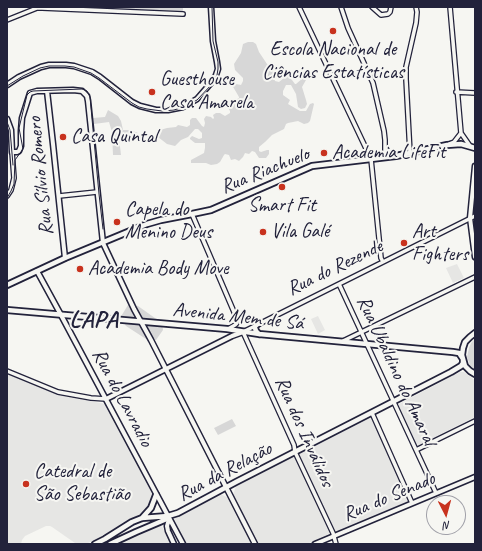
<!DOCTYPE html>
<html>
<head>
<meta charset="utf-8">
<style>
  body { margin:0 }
  #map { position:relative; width:482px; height:551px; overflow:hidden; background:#f6f6f2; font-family:Caveat,sans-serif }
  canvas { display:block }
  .frame { position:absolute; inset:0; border:8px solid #22223b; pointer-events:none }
  .north { position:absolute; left:426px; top:495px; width:40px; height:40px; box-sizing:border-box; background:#f6f6f2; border:1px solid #a1a1a9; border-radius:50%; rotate:174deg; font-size:11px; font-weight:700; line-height:16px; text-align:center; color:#22223b }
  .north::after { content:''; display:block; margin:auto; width:14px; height:18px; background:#c8321e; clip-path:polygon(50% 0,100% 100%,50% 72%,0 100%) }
</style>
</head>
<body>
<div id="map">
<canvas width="482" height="551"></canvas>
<div class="frame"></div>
<div class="north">N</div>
</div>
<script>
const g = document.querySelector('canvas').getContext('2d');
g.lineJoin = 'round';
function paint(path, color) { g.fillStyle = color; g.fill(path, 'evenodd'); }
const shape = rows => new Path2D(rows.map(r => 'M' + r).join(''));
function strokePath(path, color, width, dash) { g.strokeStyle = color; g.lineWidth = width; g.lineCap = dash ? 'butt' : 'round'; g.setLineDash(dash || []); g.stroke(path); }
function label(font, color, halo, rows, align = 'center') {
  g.font = font + ' Caveat,sans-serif'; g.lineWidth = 4; g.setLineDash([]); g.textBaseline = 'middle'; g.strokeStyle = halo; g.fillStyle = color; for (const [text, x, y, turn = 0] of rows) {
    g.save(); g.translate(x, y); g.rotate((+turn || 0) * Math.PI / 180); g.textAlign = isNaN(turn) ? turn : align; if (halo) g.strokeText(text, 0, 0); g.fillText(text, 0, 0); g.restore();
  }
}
const built = shape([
  [457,264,464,278,453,283,446,268],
  [318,316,325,330,318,334,311,319],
  [460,372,464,372,475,380,475,417,419,445,416,444,399,406,399,404],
  [7,374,63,396,106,404,154,495,154,499,147,511,121,524,103,536,86,544,75,543,52,527,50,526,46,526,25,536,22,540,21,544,7,544],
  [372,417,409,501,336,532,334,532,299,454],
  [296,455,331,533,307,544,258,544,233,495,236,486],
  [220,494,229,498,252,544,185,544,173,522,174,518],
  [156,526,161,526,163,528,172,544,116,544,151,527]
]);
const green = shape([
  [90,7,183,7,183,13,91,9],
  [248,42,253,42,256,44,259,52,267,64,276,65,281,68,281,71,279,74,274,78,275,81,279,82,284,78,288,77,292,80,295,84,296,84,303,78,306,80,302,87,306,100,307,104,305,108,301,109,298,107,296,94,291,85,286,85,283,91,283,95,290,100,288,104,300,111,306,111,310,104,313,103,314,104,310,121,308,123,304,124,298,121,288,123,286,124,284,129,272,135,265,142,259,147,259,151,261,152,267,150,269,150,269,154,266,158,259,158,255,152,252,151,249,154,245,153,243,157,239,161,235,159,231,160,229,155,225,154,224,155,220,162,217,164,211,165,206,163,191,163,191,160,204,153,205,148,205,143,195,143,190,139,190,138,192,136,199,139,202,138,202,133,198,129,195,129,188,137,181,140,175,146,167,144,158,137,157,131,167,128,176,127,178,125,187,127,190,125,190,120,192,118,196,118,202,126,204,127,205,123,204,119,206,116,211,117,213,119,214,118,213,115,216,113,220,113,225,116,230,113,230,111,228,108,228,104,239,98,239,97,232,85,236,84,241,85,243,81,243,78,235,70,234,64,241,53,243,44],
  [108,110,118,116,121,121,123,130,130,130,138,133,119,138,121,155,113,155,112,132,109,122,94,124,93,118,105,117],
  [130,304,138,306,162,323,163,330,156,340,146,339,126,326,120,318,128,305],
  [475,339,475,370,470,365,467,357,469,348,471,343],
  [232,419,236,426,218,435,214,428]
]);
const minor = shape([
  [299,7,371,159,381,258,383,262],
  [341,7,348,28,373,83,384,131,385,140,385,157],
  [372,7,381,15,388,14,390,12,391,7],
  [450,7,461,133,470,146],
  [7,20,37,8,42,8,183,14],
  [456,92,475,93],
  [449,144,454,142,461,133],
  [410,153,406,79,406,67,416,23,417,12,416,7],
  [7,196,11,190,14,178,12,152],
  [59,196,97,192],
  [192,214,237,319,237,323,235,325,228,329],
  [339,284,436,493],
  [343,341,475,277],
  [7,371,58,392,91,398,106,399],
  [372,413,412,503],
  [416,450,475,421],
  [336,544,333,533,295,452,294,445,266,383,243,332,475,216]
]);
const tertiary = shape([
  [7,85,19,77,41,67,49,65,66,65,74,66,92,72,100,77,132,102,140,106,156,110,168,110,183,107,197,99,211,83,216,75,218,69,217,62,213,41,211,7],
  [47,91,53,144,65,258],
  [7,119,11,130,12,152,17,152,19,151,21,146,21,131,22,118,30,93,37,91,73,90,82,91,87,96,88,101,103,243,134,309,151,340,255,544],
  [475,166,470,218,475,257],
  [37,271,61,315,183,544],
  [106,399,232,336,243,332],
  [169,519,167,526,168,531,174,544],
  [315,544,475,477]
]);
const secondary = shape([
  [7,285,65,258,147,224,161,220,192,214,211,210,312,166,396,156,447,145,461,144,475,148],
  [7,310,227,329,259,334,453,352,459,353,463,359],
  [259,323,255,326,255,328,256,331,259,334],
  [475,333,470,337,465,342,463,348,462,355,465,366,470,371,475,374],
  [142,518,151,508,156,495],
  [95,544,105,539,132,522,142,518,168,516,178,513,236,482,451,372,461,366,463,363,463,359],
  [110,544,136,532,169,518]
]);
const tram = shape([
  [7,86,23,76,40,68,49,66,65,66,74,67,91,73,99,78,132,103,139,107,147,109,162,111,174,110,184,107,197,100,212,84,217,75,218,69,218,62,213,41,212,7],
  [7,122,10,130,13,165],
  [7,198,11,191,14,184,15,160,23,149,19,128,27,95,30,92,33,91,82,89,87,91,90,97,99,194,103,229]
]);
const markers = [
  [333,31,4,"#c8321e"],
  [152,92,4,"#c8321e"],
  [63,137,4,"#c8321e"],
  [324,153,4,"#c8321e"],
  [282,187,4,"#c8321e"],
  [117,222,4,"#c8321e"],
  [263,232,4,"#c8321e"],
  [404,243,4,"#c8321e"],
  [80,269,4,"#c8321e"],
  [26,484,4,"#c8321e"]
];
const poiNames = [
  ["Escola Nacional de",333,50,"center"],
  ["Ciências Estatísticas",333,73,"center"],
  ["Guesthouse",160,80],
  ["Casa Amarela",160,103],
  ["Casa Quintal",71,137],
  ["Academia LifeFit",332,153],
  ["Smart Fit",282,206,"center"],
  ["Capela do",125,210],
  ["Menino Deus",125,233],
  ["Vila Galé",271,232],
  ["Art",412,232],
  ["Fighters",412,255],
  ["Academia Body Move",88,269],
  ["Catedral de",34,472],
  ["São Sebastião",34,495]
];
const streetNames = [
  ["Rua Riachuelo",265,171,-22],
  ["Rua Sílvio Romero",41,176,-96],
  ["Rua do Rezende",335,268,-26],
  ["Avenida Mem de Sá",238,317,6],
  ["Rua Ubaldino do Amaral",396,371,65],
  ["Rua do Lavradio",122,398,62],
  ["Rua dos Inválidos",304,432,66],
  ["Rua da Relação",225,472,-28],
  ["Rua do Senado",389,497,-23]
];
const districtNames = [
  ["LAPA",94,321]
];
paint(built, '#e6e6e4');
paint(green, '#d7d7d7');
strokePath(minor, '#22223b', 6);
strokePath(tertiary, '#22223b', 7);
strokePath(secondary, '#22223b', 8);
strokePath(minor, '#f6f6f2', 3.5);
strokePath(tertiary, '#f6f6f2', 4);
strokePath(secondary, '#f6f6f2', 4.5);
strokePath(tram, '#22223b', 1);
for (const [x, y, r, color] of markers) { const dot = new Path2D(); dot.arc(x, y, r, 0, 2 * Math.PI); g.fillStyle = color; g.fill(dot); strokePath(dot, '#f6f6f2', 1.5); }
label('20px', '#22223b', '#f6f6f2', poiNames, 'left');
label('20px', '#22223b', '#f6f6f2', streetNames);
g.letterSpacing = '1px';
label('bold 24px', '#22223b', '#f6f6f2', districtNames);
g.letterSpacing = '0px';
</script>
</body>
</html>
